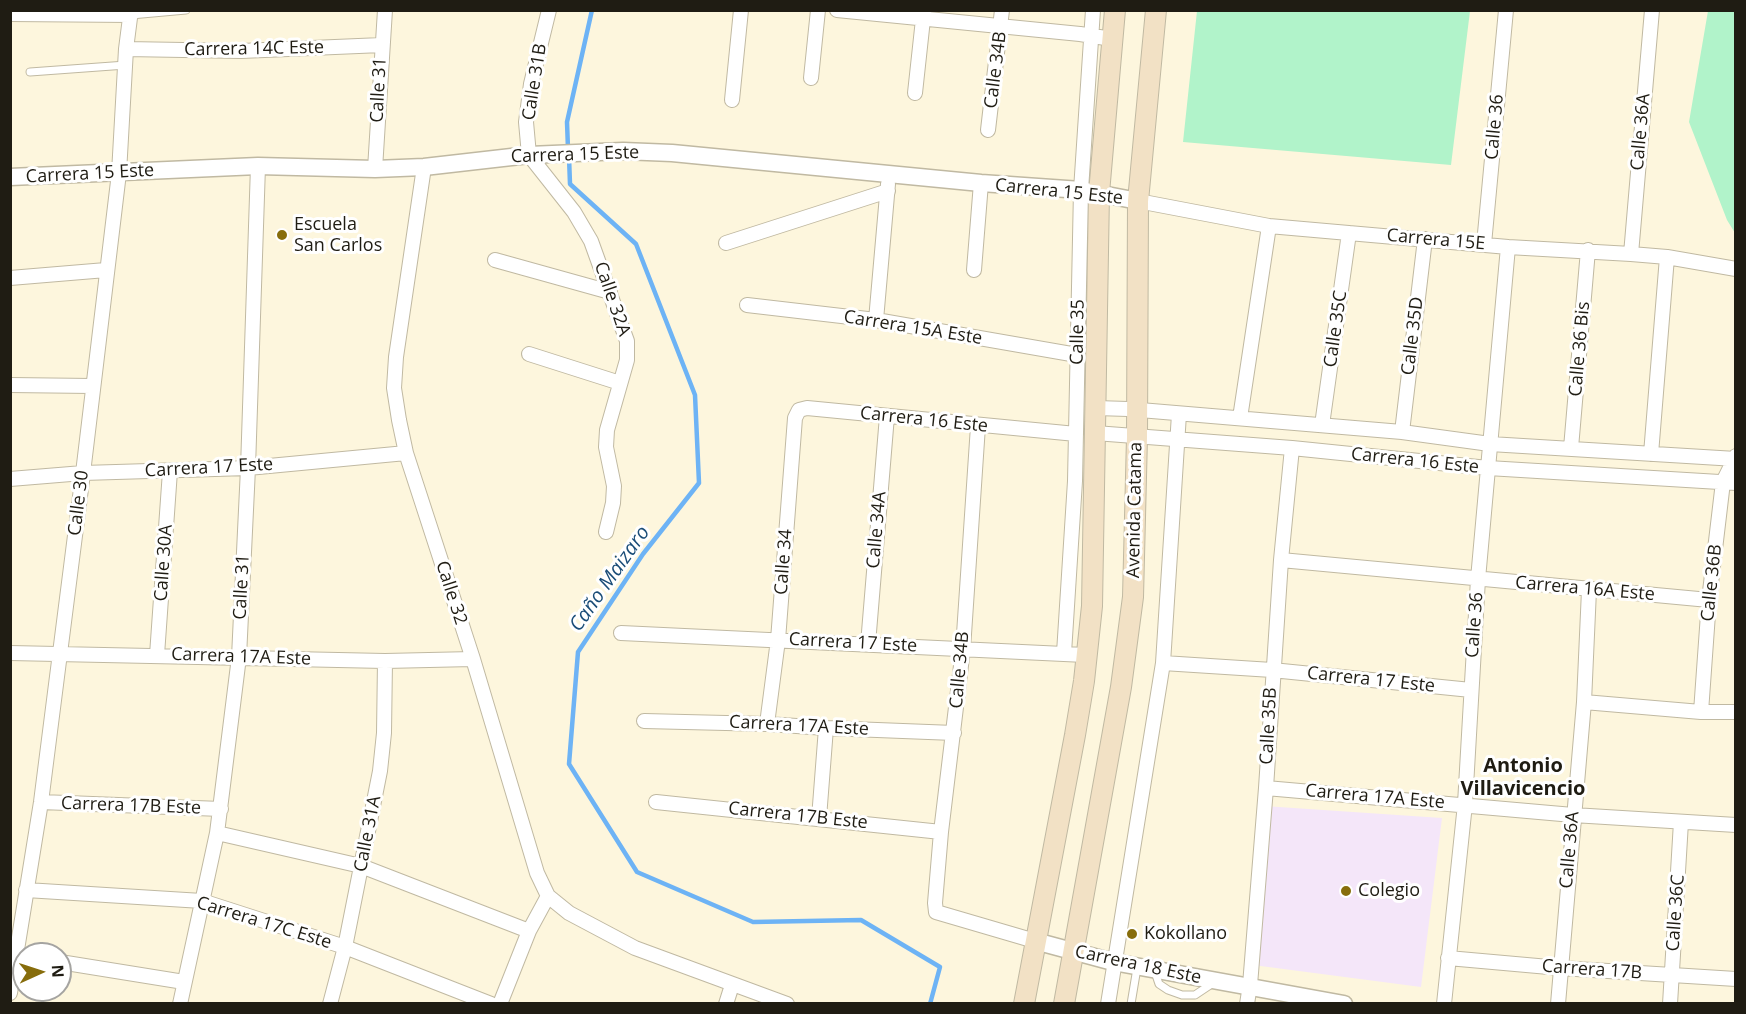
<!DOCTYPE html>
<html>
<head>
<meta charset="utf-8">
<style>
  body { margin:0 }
  #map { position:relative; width:1746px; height:1014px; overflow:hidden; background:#fdf6dd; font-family:"Open Sans",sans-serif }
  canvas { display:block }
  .frame { position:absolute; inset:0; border:12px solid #1f1c13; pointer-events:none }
  .north { position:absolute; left:12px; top:942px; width:60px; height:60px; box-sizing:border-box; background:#fff; border:2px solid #a5a4a1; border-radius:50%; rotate:87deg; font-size:16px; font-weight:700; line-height:24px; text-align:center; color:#1f1c13 }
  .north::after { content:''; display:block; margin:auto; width:21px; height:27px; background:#876d0c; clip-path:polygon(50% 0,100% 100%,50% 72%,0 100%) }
</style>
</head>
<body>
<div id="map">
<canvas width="1746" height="1014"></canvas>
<div class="frame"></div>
<div class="north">N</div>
</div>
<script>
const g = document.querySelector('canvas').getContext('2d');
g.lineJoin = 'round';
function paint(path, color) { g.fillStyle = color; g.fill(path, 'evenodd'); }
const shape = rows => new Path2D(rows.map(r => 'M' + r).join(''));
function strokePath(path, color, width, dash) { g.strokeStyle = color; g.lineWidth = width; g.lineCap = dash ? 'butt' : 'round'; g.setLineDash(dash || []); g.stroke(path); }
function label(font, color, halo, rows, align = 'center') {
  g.font = font + ' "Open Sans",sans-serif'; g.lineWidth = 6; g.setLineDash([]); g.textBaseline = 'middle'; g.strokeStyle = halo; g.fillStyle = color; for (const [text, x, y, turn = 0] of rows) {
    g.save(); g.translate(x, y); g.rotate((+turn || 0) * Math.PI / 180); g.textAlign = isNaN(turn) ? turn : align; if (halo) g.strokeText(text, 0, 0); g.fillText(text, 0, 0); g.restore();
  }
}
const education = shape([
  [1264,806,1442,818,1421,987,1253,965]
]);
const green = shape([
  [1197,11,1470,11,1451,165,1183,142],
  [1708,11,1735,11,1735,233,1727,220,1689,122]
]);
const stream = shape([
  [568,149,567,122,592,10],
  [569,157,570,184,636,244,695,395,699,483,643,554,578,652,569,764,637,872,753,922,861,920,940,967,930,1004]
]);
const service = shape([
  [131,15,186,10],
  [30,72,126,65],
  [1155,972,1159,984,1168,990,1182,995,1195,995,1213,983],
  [1131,1004,1137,968]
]);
const minor = shape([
  [549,10,531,84,526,122,529,155,574,212,591,241,627,341,627,360,607,430,606,447,614,486,613,503,606,532],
  [837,10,1080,34,1112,39],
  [10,14,131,15],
  [126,49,241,51,382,45],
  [811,78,818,10],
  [915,93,924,10],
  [732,100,741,10],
  [988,130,1002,10],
  [424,167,396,357,394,388,399,420,406,453,473,659,537,873,548,896,529,931,500,1004],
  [375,169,385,10],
  [1138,201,1269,226,1508,247,1631,254,1667,257,1736,269],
  [726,243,888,191],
  [1484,244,1506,10],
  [1631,254,1652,10],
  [495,260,610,292],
  [974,270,981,183],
  [10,278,106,270],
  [747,305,876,320,1077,355],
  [876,320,888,184],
  [529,354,620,383],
  [10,385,92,386],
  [1096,408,1128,409,1402,432,1490,444,1736,459],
  [1240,418,1269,226],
  [1322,425,1349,233],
  [978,426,963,649,941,832,935,903,936,912,1035,941],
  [1402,432,1425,239],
  [1095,433,1292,448,1488,468,1736,483],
  [1571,448,1588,250],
  [1651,454,1667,257],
  [10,479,83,473,248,468,406,453],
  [1281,560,1709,600],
  [621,633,1085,655],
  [868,644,887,416],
  [10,653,385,661,473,659],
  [1064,653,1075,481,1081,190,1093,10],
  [157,655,170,471],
  [1163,663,1272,670,1471,690],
  [1584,702,1701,712,1736,712],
  [1701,712,1709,600,1723,482,1736,456],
  [644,721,767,724,826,728,954,733],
  [767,724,778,640,795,418,799,410,807,408,1076,434],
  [1266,788,1573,815,1736,825],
  [41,802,221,809],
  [656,802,941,832],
  [819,818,826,728],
  [217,833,361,866,529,931],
  [26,890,202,901,345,947,491,1004],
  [548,896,569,913,635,948,787,1004],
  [1448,958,1560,968,1736,979],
  [60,962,184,982],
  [10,993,41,802,83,473,119,173,126,49,131,10],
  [180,1004,217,833,239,657,248,468,258,166],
  [330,1004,345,947,380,771,384,733,385,661],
  [726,1004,732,985],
  [1108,1004,1163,663,1179,414],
  [1247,1004,1250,985,1266,788,1281,560,1292,448],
  [1444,1004,1465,804,1478,579,1508,247],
  [1558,1004,1584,702,1589,590],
  [1670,1004,1681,822]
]);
const tertiary = shape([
  [10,177,258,166,375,169,424,167,529,155,623,151,672,153,981,183,1081,190,1138,201],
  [1035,941,1113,962,1344,1004]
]);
const secondary = shape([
  [1024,1004,1075,735,1084,681,1092,606,1099,193,1115,10],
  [1064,1004,1121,687,1133,597,1137,437,1138,201,1156,10]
]);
const markers = [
  [282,235,6,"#876d0c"],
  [1346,891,6,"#876d0c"],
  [1132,934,6,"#876d0c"]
];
const streetNames = [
  ["Carrera 14C Este",254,49,-1],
  ["Calle 34B",996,70,-83],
  ["Calle 31B",535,82,-81],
  ["Calle 31",379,90,-87],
  ["Calle 36",1495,127,-85],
  ["Calle 36A",1641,132,-85],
  ["Carrera 15 Este",575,155,-2],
  ["Carrera 15 Este",90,174,-3],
  ["Carrera 15 Este",1059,192,6],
  ["Carrera 15E",1436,240,5],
  ["Calle 32A",612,299,71],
  ["Carrera 15A Este",913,328,9],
  ["Calle 35C",1336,329,-82],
  ["Calle 35",1078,332,-89],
  ["Calle 35D",1413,336,-83],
  ["Calle 36 Bis",1580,349,-85],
  ["Carrera 16 Este",924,420,6],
  ["Carrera 16 Este",1415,461,6],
  ["Carrera 17 Este",209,468,-3],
  ["Calle 30",79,503,-83],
  ["Avenida Catama",1135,510,-89],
  ["Calle 34A",877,530,-85],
  ["Calle 34",784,562,-86],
  ["Calle 30A",164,563,-86],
  ["Calle 36B",1712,583,-84],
  ["Calle 31",242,587,-87],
  ["Carrera 16A Este",1585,589,5],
  ["Calle 32",451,593,72],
  ["Calle 36",1475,625,-86],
  ["Carrera 17 Este",853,643,3],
  ["Carrera 17A Este",241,657,2],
  ["Calle 34B",960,670,-85],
  ["Carrera 17 Este",1371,680,6],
  ["Carrera 17A Este",799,726,3],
  ["Calle 35B",1269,726,-87],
  ["Carrera 17A Este",1375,797,5],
  ["Carrera 17B Este",131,806,2],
  ["Carrera 17B Este",798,816,6],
  ["Calle 31A",368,834,-79],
  ["Calle 36A",1570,850,-85],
  ["Calle 36C",1676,913,-86],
  ["Carrera 17C Este",264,923,17],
  ["Carrera 18 Este",1138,965,12],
  ["Carrera 17B",1592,970,4]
];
const poiNames = [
  ["Escuela",294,225],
  ["San Carlos",294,246],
  ["Colegio",1358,891],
  ["Kokollano",1144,934]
];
const waterNames = [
  ["Caño Maizaro",610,579,-55]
];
const neighbourhoodNames = [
  ["Antonio",1523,766],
  ["Villavicencio",1523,789]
];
paint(education, '#f4e6f9');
paint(green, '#b1f3ca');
strokePath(stream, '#6db3f5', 4.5);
strokePath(service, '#c0b9a2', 9);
strokePath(minor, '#c0b9a2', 16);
strokePath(tertiary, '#c0b9a2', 19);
strokePath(secondary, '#c0b9a2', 22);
strokePath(service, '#fff', 7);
strokePath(minor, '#fff', 14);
strokePath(tertiary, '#fff', 16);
strokePath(secondary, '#f2e1c5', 20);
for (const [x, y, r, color] of markers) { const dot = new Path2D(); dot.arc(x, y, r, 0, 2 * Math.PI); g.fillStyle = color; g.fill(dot); strokePath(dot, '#fff', 2); }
label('18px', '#1f1c13', '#fff', streetNames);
label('18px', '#1f1c13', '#fff', poiNames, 'left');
label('italic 20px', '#1b4d78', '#fff', waterNames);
label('bold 20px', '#1f1c13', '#fff', neighbourhoodNames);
</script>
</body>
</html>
